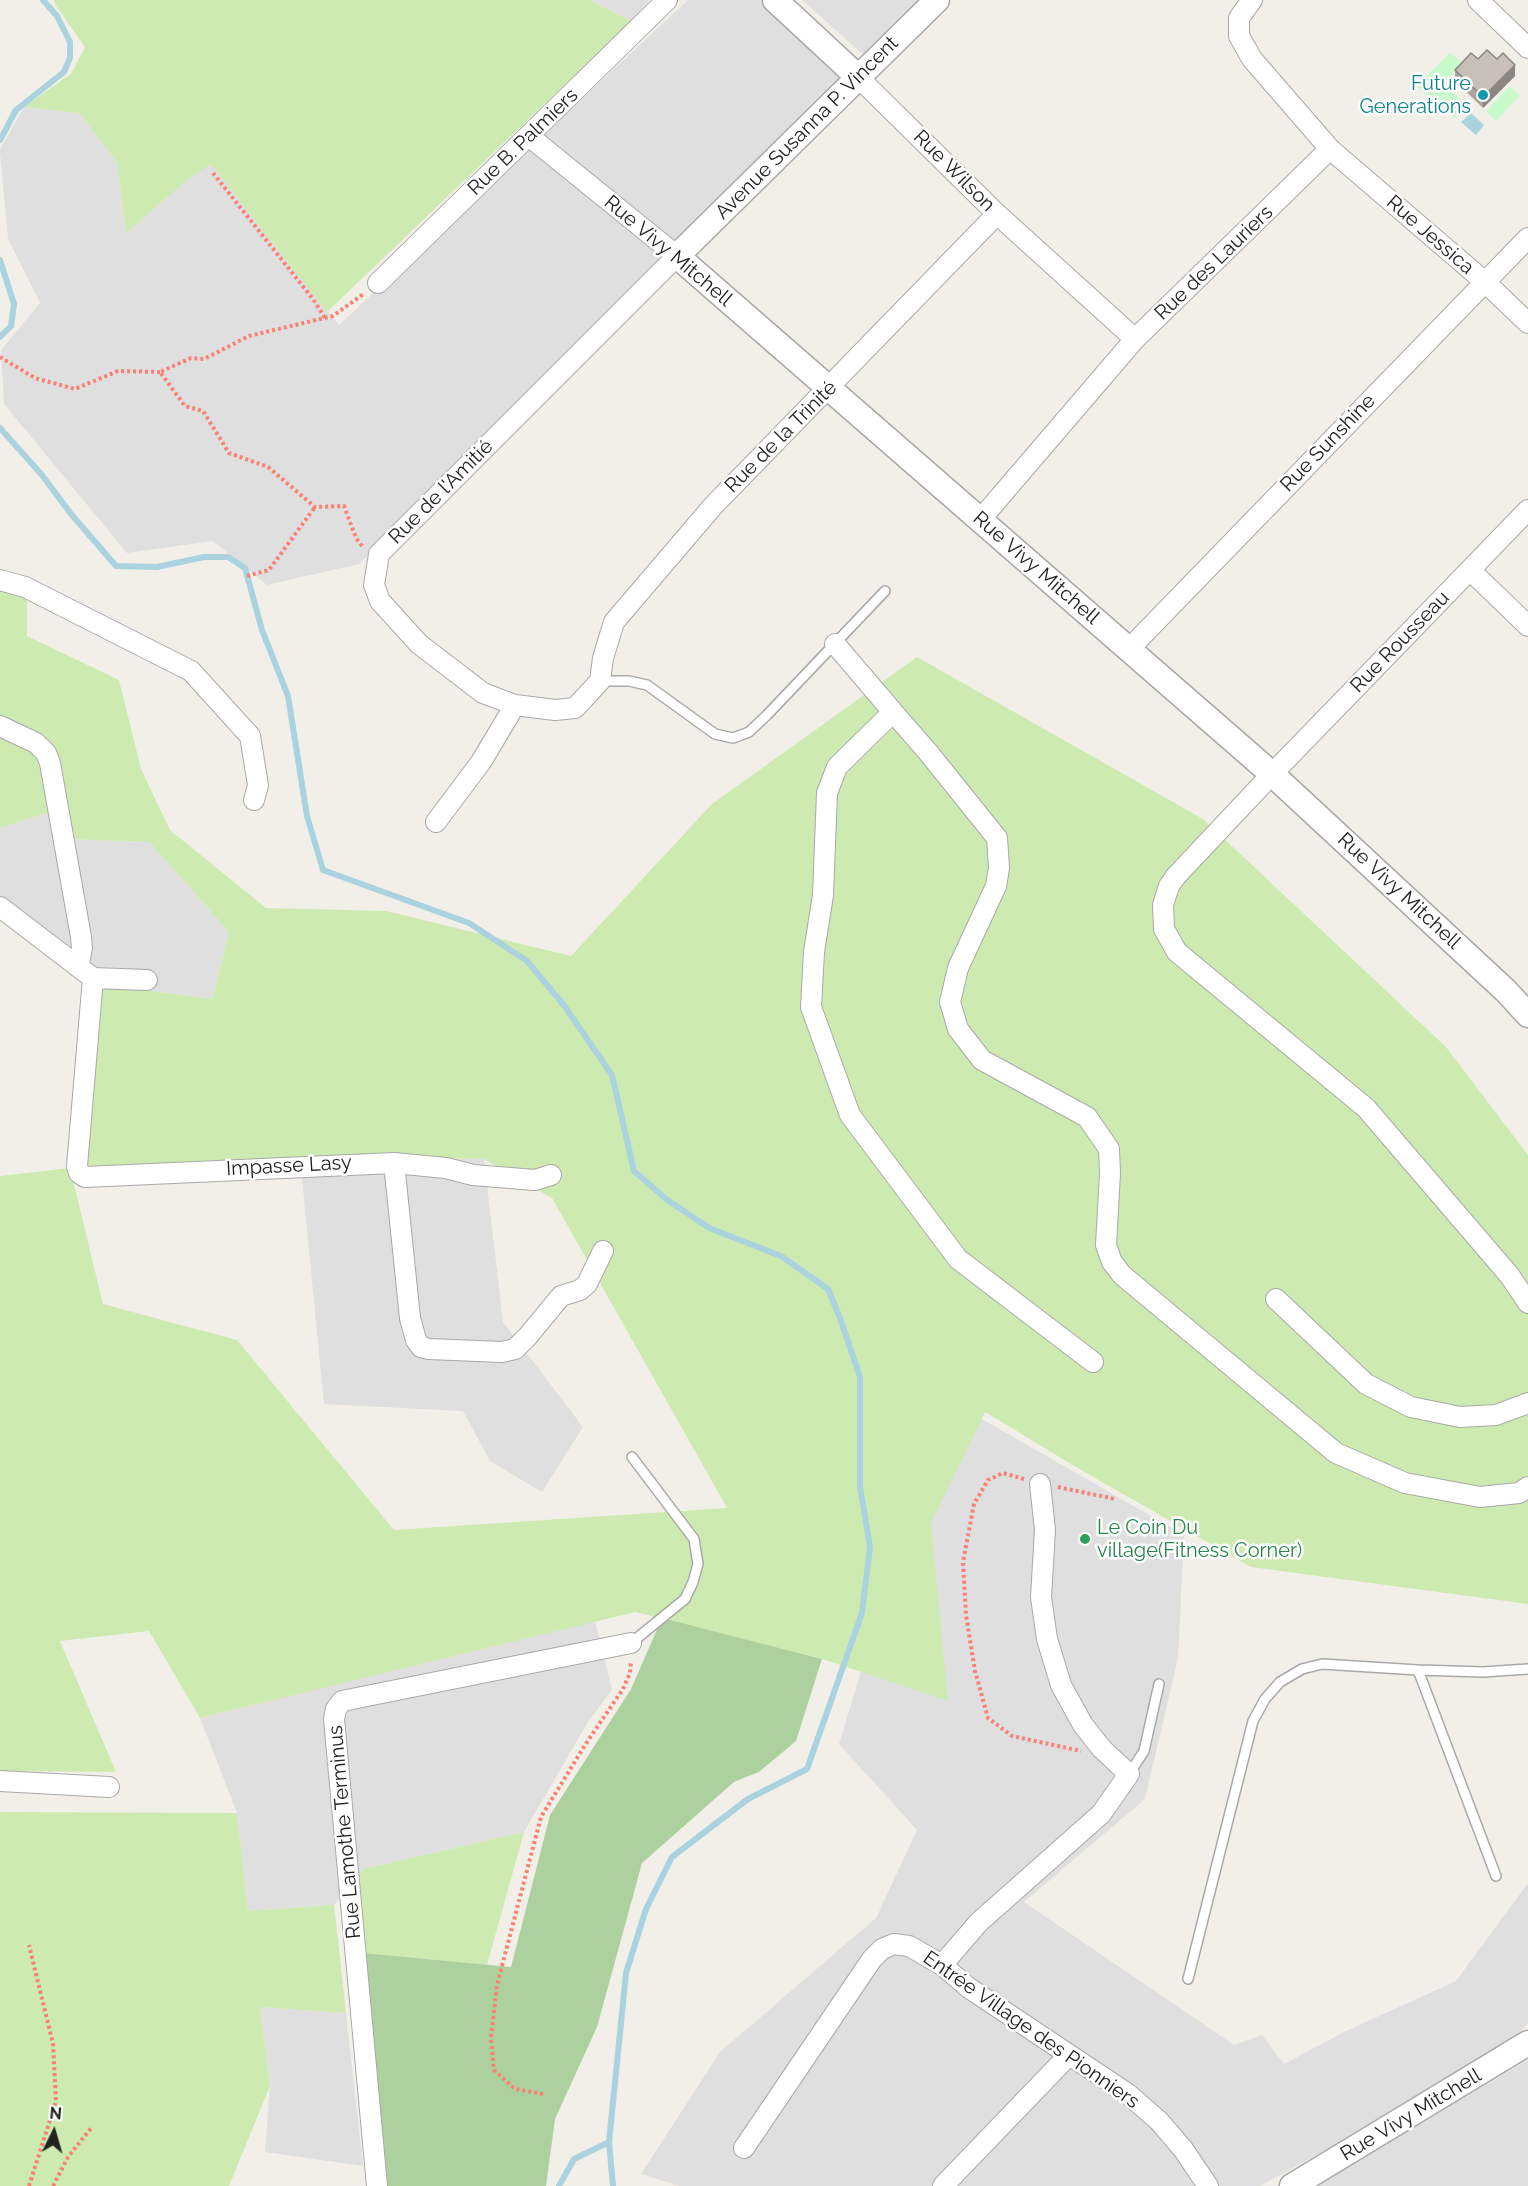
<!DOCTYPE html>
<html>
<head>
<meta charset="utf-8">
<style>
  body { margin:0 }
  #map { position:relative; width:1528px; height:2186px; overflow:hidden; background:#f2efe9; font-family:Raleway,sans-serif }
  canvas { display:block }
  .north { position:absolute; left:24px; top:2102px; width:60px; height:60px; -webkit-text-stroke:4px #fff; paint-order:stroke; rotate:5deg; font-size:16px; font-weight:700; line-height:24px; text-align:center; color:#222 }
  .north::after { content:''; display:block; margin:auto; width:21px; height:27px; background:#222; clip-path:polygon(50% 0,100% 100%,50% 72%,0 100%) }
</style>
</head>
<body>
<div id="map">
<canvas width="1528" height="2186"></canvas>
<div class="north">N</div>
</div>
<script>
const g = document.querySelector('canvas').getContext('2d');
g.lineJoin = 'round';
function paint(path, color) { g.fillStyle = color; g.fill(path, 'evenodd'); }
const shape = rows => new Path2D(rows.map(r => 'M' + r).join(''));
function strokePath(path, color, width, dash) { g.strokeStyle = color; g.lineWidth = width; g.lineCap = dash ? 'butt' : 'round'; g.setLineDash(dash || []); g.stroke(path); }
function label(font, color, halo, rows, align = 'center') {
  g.font = font + ' Raleway,sans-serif'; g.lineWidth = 5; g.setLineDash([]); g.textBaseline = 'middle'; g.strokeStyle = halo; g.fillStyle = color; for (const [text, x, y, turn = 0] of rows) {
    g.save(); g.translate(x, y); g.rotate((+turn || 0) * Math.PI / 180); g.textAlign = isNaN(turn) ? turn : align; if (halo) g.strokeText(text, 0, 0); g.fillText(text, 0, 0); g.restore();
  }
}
const residential = shape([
  [590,0,649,0,631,21],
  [688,0,760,0,845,77,654,264,359,564,267,585,213,541,127,553,4,404,1,350,40,303,8,239,0,153,0,149,24,107,80,112,117,163,126,232,187,180,211,163,339,325],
  [802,0,919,0,865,56],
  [46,813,68,839,149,842,229,932,212,999,98,984,87,961,0,896,0,828],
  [321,1157,484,1159,503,1322,583,1427,542,1492,490,1461,463,1411,324,1404,300,1158],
  [917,1384,987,1422,1184,1535,1178,1658,1145,1799,1024,1902,1234,2045,1262,2035,1284,2064,1344,2032,1456,1981,1528,1883,1528,2023,1503,2052,1260,2186,680,2186,641,2174,720,2052,876,1918,917,1830,839,1744,893,1566],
  [595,1621,612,1690,588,1722,524,1832,363,1869,334,1905,248,1911,237,1813,200,1718],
  [260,2007,346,2013,363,2166,265,2152,270,2086],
  [1528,2060,1528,2186,1315,2186,1336,2173]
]);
const grass = shape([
  [54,0,590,0,631,21,327,312,211,164,187,180,126,233,117,163,80,113,24,107,71,74,85,47,56,6],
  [0,587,27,595,27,636,119,680,141,769,170,830,266,908,386,911,571,956,712,804,917,657,1203,819,1446,1047,1528,1155,1528,1604,1251,1567,1081,1470,985,1412,931,1523,948,1701,822,1659,635,1612,200,1718,149,1631,60,1641,116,1772,0,1771,0,1176,70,1168,103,1304,237,1340,394,1530,727,1508,552,1198,484,1159,321,1157,89,1166,83,1156,98,984,212,999,229,932,149,842,68,839,46,813,0,828],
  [0,1812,237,1813,248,1911,334,1905,346,2013,260,2007,270,2086,229,2186,0,2186],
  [524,1832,487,1965,363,1953,353,1881,363,1869]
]);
const forest = shape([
  [662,1618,822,1659,796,1741,759,1772,734,1782,642,1863,597,2027,555,2119,546,2186,387,2186,363,1953,511,1967,550,1815,631,1689]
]);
const park = shape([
  [1450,53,1463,63,1444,83,1468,107,1454,118,1416,86],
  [1510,86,1520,96,1496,121,1486,111]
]);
const water = shape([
  [1471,113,1484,125,1476,135,1461,122]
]);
const stream = shape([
  [0,140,16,110,64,72,70,58,70,42,57,16,43,0],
  [0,260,14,304,11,326,0,337],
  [0,428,42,475,71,514,116,566,157,567,204,557,228,557,245,568,262,630,288,696,307,816,323,870,469,923,527,961,563,1004,612,1075,634,1171,666,1199,709,1228,781,1256,828,1289,840,1318,860,1377,860,1487,870,1547,862,1613,807,1769,748,1799,672,1857,646,1909,626,1973,609,2142,613,2186],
  [559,2186,574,2159,609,2142]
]);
const path = shape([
  [213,173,313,299,325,318],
  [0,357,35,378,75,389,118,371,160,372],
  [362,546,356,538,344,506,315,507,268,467,229,453,203,411,185,406,160,372,191,358,204,359,249,336,333,316,365,293],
  [247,576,269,570,315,507],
  [1024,1479,1003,1473,988,1480,974,1504,963,1562,966,1615,975,1671,988,1718,1012,1736,1081,1751],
  [1058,1487,1115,1499],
  [543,2094,515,2089,494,2070,491,2038,497,1985,541,1817,585,1745,623,1689,630,1673,631,1662],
  [29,2186,56,2101,53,2044,29,1945],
  [53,2186,68,2157,92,2127]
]);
const service = shape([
  [600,681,629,681,647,685,715,734,733,738,749,732,767,715,885,591],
  [631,1643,685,1599,693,1582,698,1564,694,1539,632,1457],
  [1418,1670,1496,1876],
  [1129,1774,1144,1751,1159,1684],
  [1188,1979,1253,1721,1265,1699,1280,1682,1302,1669,1322,1664,1418,1670,1483,1672,1528,1669]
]);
const minor = shape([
  [1478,0,1528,48],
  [858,77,997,214,1135,339],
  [530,137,677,256,379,554,374,585,380,601,419,644,483,693,515,705,555,710,575,708,600,681,603,658,614,622,713,506,997,214],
  [1330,149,1485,282,1528,323],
  [378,283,667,0],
  [1528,510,1272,774,1176,876,1169,886,1163,905,1164,929,1177,952,1366,1108,1510,1276,1528,1303],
  [980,520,1135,339,1330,149,1252,59,1239,36,1239,18,1252,0],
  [1470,570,1528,626],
  [0,580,25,587,191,671,250,736,258,785,254,800],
  [835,644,893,712],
  [1129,649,1528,238],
  [0,726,36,743,46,753,50,763,81,937,82,948,78,967],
  [436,822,481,762,515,705],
  [0,907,93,978,77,1166,79,1173,85,1177,394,1163,410,1318,416,1340,421,1347,429,1349,502,1352,515,1349,528,1336,561,1296,580,1290,587,1284,603,1251],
  [93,978,147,980],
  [394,1163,446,1168,473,1175,535,1180,551,1175],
  [1276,1299,1366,1384,1411,1407,1460,1417,1496,1415,1528,1403],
  [1093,1362,958,1259,850,1115,811,1007,814,952,823,895,827,793,837,767,893,712,927,751,997,838,999,868,996,886,958,968,950,1002,958,1029,982,1060,1087,1117,1109,1149,1110,1173,1106,1245,1112,1262,1122,1275,1336,1453,1405,1483,1480,1497,1519,1493,1528,1487],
  [0,1781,109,1787],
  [942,1965,979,1922,1101,1814,1129,1774,1102,1749,1083,1725,1061,1685,1047,1639,1041,1597,1045,1530,1040,1484],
  [744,2148,872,1959,882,1949,894,1944,909,1946,942,1965,969,1988,1128,2094,1159,2121,1183,2149,1208,2186],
  [377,2186,334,1719,336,1709,342,1701,631,1643],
  [943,2186,1069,2055]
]);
const tertiary = shape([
  [775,0,858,77],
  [937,0,677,256,1272,774,1506,991,1528,1015],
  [1292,2186,1528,2043]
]);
const wall = shape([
  [1478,59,1515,76,1483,108,1455,81,1455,70]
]);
const shadedWall = shape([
  [1515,65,1515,76,1483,108,1483,97]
]);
const building = shape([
  [1487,50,1497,59,1503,53,1515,65,1483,97,1455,70,1471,53,1478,59,1487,50]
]);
const markers = [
  [1483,95,6,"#0f9aa8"],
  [1085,1539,6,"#2e9e5b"]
];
const cultureNames = [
  ["Future",1471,84],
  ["Generations",1471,107]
];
const streetNames = [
  ["Avenue Susanna P. Vincent",807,128,-45],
  ["Rue B. Palmiers",523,142,-44],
  ["Rue Wilson",954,171,45],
  ["Rue Jessica",1430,235,41],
  ["Rue Vivy Mitchell",668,251,40],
  ["Rue des Lauriers",1214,263,-44],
  ["Rue de la Trinité",781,437,-45],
  ["Rue Sunshine",1328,443,-46],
  ["Rue de l'Amitié",441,492,-45],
  ["Rue Vivy Mitchell",1036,568,41],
  ["Rue Rousseau",1400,642,-46],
  ["Rue Vivy Mitchell",1399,891,43],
  ["Impasse Lasy",289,1166,-3],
  ["Rue Lamothe Terminus",345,1832,-95],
  ["Entrée Village des Pionniers",1031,2030,35],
  ["Rue Vivy Mitchell",1411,2115,-31]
];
const leisureNames = [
  ["Le Coin Du",1097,1528],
  ["village(Fitness Corner)",1097,1551]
];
paint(residential, '#e0dfdf');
paint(grass, '#cdebb0');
paint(forest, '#add19e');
paint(park, '#c8facc');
paint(water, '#aad3df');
strokePath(stream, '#aad3df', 6);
strokePath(service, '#a9a9a9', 12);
strokePath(minor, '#a9a9a9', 22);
strokePath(tertiary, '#a9a9a9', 27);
strokePath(path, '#fa8072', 4, [3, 3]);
strokePath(service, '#fff', 9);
strokePath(minor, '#fff', 20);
strokePath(tertiary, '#fff', 24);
paint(wall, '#aba49e');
paint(shadedWall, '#8b8681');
paint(building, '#c7bfb8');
strokePath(building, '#8b8681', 1.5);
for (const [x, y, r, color] of markers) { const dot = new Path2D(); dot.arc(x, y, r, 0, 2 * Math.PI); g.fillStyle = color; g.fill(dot); strokePath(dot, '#fff', 2); }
label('20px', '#0d838f', '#fff', cultureNames, 'right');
label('20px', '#222', '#fff', streetNames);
label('20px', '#27864d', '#fff', leisureNames, 'left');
</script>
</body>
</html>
